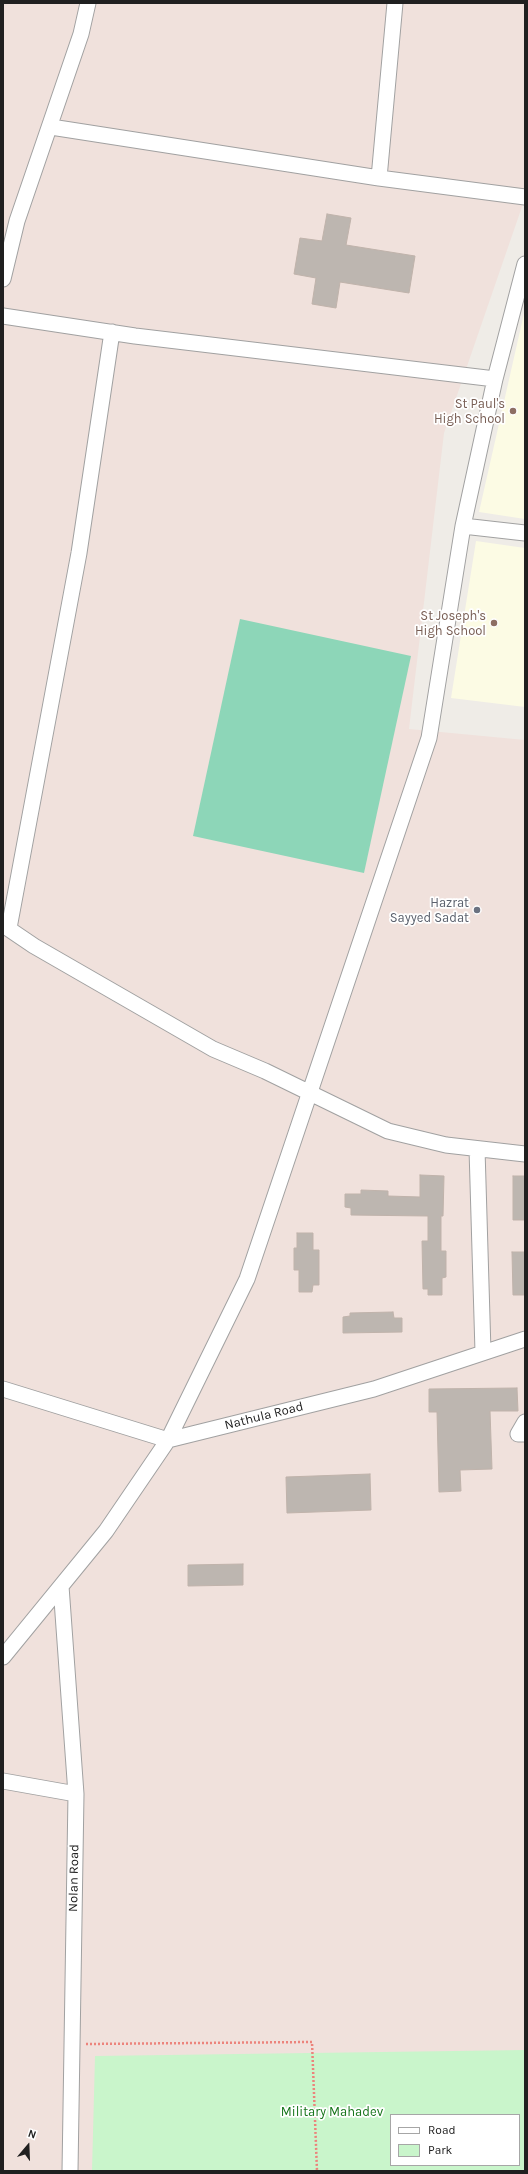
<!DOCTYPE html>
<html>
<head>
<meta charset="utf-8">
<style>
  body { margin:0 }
  #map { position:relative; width:528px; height:2174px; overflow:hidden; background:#efece7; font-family:Karla,sans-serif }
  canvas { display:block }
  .frame { position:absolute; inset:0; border:4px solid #202020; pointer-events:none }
  .legend { position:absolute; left:390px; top:2114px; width:130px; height:52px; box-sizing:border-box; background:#fff; border:1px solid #a6a6a6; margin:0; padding:5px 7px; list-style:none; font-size:12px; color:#202020 }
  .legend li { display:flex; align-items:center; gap:8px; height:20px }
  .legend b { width:20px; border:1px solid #a6a6a6 }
  .north { position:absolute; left:8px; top:2126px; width:40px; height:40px; -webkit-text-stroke:3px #fff; paint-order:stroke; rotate:19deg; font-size:11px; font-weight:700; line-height:16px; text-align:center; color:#202020 }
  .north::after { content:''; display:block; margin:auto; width:14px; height:18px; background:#202020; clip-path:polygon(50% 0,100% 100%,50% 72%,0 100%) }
</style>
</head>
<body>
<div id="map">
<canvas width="528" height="2174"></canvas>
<div class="frame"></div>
<ul class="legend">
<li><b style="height:5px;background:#fff"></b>Road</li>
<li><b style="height:11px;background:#c9f5cb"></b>Park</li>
</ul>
<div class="north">N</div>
</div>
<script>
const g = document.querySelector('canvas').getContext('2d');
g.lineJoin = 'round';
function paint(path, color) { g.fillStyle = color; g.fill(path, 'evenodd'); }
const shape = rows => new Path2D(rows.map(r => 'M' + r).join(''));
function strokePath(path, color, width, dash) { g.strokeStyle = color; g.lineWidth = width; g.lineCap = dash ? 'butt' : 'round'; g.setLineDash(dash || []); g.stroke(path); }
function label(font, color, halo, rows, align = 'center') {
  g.font = font + ' Karla,sans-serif'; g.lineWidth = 3.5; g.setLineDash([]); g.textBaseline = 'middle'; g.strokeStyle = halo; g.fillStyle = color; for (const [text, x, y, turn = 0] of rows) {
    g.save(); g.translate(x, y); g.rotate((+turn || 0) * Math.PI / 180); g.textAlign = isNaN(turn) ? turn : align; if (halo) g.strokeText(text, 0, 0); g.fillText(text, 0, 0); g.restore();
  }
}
const education = shape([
  [525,309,525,519,479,512],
  [476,541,525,548,525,707,451,698]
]);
const military = shape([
  [3,3,525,3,525,198,444,433,409,729,525,740,525,2171,3,2171],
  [391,2115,519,2115,519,2165,391,2165]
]);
const park = shape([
  [525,2050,525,2171,92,2171,95,2056],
  [391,2115,519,2115,519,2165,391,2165]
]);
const pitch = shape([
  [240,619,411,656,364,873,193,836]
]);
const building = shape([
  [327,214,351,218,346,245,415,256,409,293,340,282,336,308,312,304,316,278,294,274,300,238,322,241,327,214],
  [420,1175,444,1176,443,1216,441,1216,441,1251,446,1251,446,1277,442,1278,442,1295,428,1295,428,1289,423,1289,422,1241,428,1241,428,1216,351,1215,351,1208,345,1207,345,1194,361,1194,361,1190,388,1191,388,1196,420,1197,420,1175],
  [513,1176,525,1176,525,1220,513,1220,513,1176],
  [297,1233,313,1233,313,1250,319,1250,319,1285,313,1285,312,1292,299,1292,299,1270,294,1270,294,1248,297,1248,297,1233],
  [512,1252,525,1252,525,1295,513,1295,512,1252],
  [393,1312,394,1318,402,1318,402,1332,343,1333,343,1317,350,1316,350,1313,393,1312],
  [517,1388,518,1411,490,1411,492,1469,460,1470,461,1491,439,1492,437,1412,429,1412,429,1389,517,1388],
  [370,1474,371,1510,287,1513,286,1477,370,1474],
  [243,1564,243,1585,188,1586,188,1565,243,1564]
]);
const path = shape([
  [86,2044,312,2042,317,2171]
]);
const minor = shape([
  [51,127,379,178,395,3],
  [379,178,525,197],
  [3,279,17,221,81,34,88,3],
  [3,316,135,336,495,379],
  [463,526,525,533],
  [3,925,34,946,213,1049,265,1071,388,1131,446,1145,525,1154],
  [9,928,79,553,112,332],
  [477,1149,483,1352],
  [3,1389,168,1440,374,1389,525,1339],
  [525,1422,518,1434,525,1434],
  [61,1586,76,1794,70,2171],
  [3,1657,106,1531,168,1440,247,1279,429,738,463,526,495,379,525,264],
  [3,1781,76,1794]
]);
const markers = [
  [513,411,4,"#8d6e63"],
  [494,623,4,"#8d6e63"],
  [477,910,4,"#6b7280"]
];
const educationNames = [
  ["St Paul's",505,404],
  ["High School",505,419],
  ["St Joseph's",486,616],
  ["High School",486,631]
];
const worshipNames = [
  ["Hazrat",469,903],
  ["Sayyed Sadat",469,918]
];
const streetNames = [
  ["Nathula Road",264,1416,-14],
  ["Nolan Road",74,1878,-89]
];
const parkNames = [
  ["Military Mahadev",332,2112]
];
paint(education, '#fcfbe4');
paint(military, '#f0e1dc');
paint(park, '#c9f5cb');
paint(pitch, '#8dd6b8');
paint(building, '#bdb6b0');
strokePath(building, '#c0b3ab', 1);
strokePath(minor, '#a1a1a1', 17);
strokePath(path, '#ec837b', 2.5, [2, 2]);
strokePath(minor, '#fff', 15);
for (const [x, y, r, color] of markers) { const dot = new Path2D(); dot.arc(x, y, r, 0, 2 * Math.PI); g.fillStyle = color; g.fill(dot); strokePath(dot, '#fff', 1.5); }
label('13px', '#785e54', '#fff', educationNames, 'right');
label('13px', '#5b616d', '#fff', worshipNames, 'right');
label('13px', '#202020', '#fff', streetNames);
label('13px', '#17751b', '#fff', parkNames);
</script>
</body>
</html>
